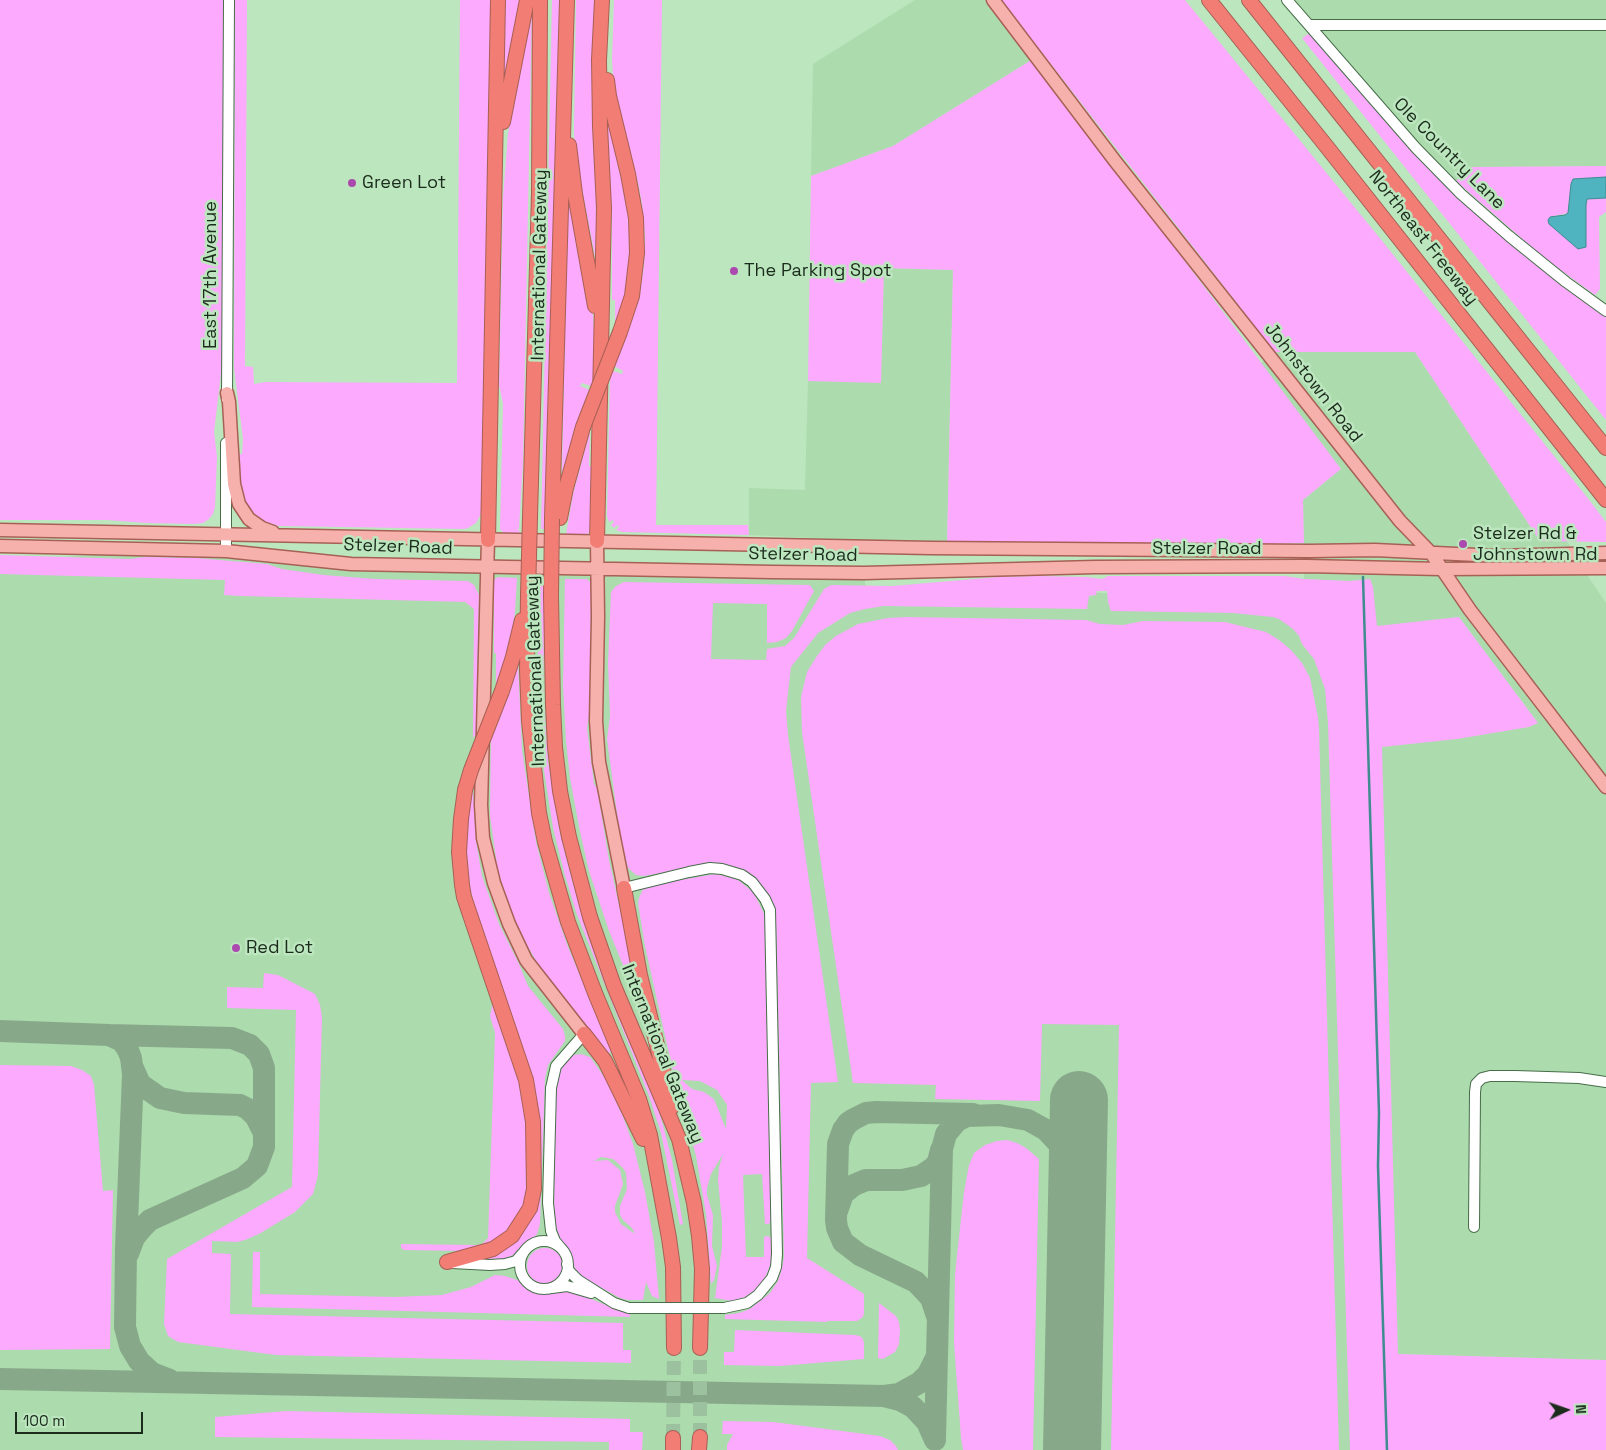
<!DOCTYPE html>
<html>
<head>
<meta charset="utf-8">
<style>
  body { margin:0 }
  #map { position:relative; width:1606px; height:1450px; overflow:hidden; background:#bce6be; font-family:"Space Grotesk",sans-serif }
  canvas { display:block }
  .north { position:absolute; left:1541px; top:1385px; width:50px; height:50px; -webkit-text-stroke:4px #bce6be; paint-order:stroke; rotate:87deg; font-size:14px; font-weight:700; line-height:20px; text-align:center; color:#1b2b1c }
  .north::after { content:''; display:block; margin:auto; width:18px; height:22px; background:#1b2b1c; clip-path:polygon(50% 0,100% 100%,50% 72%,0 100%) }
  .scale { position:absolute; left:15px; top:1412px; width:128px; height:22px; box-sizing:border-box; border:2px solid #1b2b1c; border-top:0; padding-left:6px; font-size:15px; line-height:18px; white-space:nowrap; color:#1b2b1c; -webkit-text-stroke:4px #bce6be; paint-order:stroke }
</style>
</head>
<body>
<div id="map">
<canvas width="1606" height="1450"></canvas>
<div class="north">N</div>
<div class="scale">100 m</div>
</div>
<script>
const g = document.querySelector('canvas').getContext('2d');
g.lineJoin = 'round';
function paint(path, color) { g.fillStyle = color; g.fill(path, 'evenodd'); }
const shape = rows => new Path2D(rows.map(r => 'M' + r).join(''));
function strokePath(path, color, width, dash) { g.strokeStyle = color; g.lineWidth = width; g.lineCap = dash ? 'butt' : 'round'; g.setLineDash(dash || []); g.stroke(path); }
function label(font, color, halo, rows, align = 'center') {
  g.font = font + ' "Space Grotesk",sans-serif'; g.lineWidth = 5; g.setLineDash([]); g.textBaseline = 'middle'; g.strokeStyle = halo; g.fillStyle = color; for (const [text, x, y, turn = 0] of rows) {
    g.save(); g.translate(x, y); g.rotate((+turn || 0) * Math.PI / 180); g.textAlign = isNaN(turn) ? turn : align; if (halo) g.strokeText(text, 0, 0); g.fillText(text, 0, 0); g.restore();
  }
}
const built = shape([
  [915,0,1001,0,1041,52,1033,59,893,146,811,176,813,64],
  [1281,0,1606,0,1606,166,1472,167,1449,187,1390,125],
  [884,268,953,270,947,544,749,535,749,488,805,490,808,381,881,382],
  [1275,352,1415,352,1540,541,1567,541,1587,575,1606,603,1606,1360,1398,1354,1575,1450,0,1450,0,560,199,550,351,564,864,573,866,591,1057,590,1149,596,1274,593,1370,579,1350,581,1304,579,1303,500,1341,469,1261,363],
  [1459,617,1481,647,1538,723,1377,627]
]);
const green = shape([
  [0,0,224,0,223,357,214,432,217,457,215,507,213,514,209,519,203,523,195,524,146,523,107,520,0,520],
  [235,0,247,0,245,366,253,367,254,384,265,382,457,383,460,0,493,0,482,512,476,523,468,528,464,529,279,526,256,519,239,494,238,459,238,454,242,454,243,439,234,368],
  [503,0,520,0,505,89,501,88],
  [552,0,561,0,546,529,541,529],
  [576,0,599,0,599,277,575,153,574,130],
  [614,0,662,0,656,525,748,525,749,535,622,532,616,530,619,527,617,525,614,528,611,525,614,522,613,520,609,522,607,516,610,377,613,371,622,374,623,371,614,366,631,323,639,299,644,266,645,236,642,204,638,183,614,91,612,61],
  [1001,0,1185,0,1383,242,1586,496,1606,522,1606,542,1540,541,1415,352,1275,352],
  [532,7,523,462,519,529,517,529,520,531,519,534,505,534,500,529,503,404,499,385,503,198,508,134,514,95],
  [1310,33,1390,125,1558,282,1606,317,1606,420,1302,38],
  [1033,59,1341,469,1303,500,1304,543,1202,546,947,544,953,270,884,268,881,383,808,381,811,176,893,146],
  [607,114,629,203,633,247,628,291,615,329,615,300,612,300,612,220],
  [1606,166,1606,177,1573,180,1571,184,1568,213,1550,217,1549,224,1586,205,1588,199,1606,198,1606,212,1599,217,1600,289,1595,295,1544,258,1456,181,1472,167],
  [568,181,592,304,594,329,594,377,591,386,582,383,580,386,590,390,579,421,564,475,562,472],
  [590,431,589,466,592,466,591,529,590,532,585,535,566,535,573,494],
  [0,555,130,559,145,557,196,558,267,564,282,569,324,575,375,579,468,581,474,585,479,595,476,734,473,738,474,609,465,602,241,596,224,595,225,580,0,574],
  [1036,576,1087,577,1102,579,1108,576,1285,576,1304,579,1350,581,1370,579,1373,587,1377,626,1459,617,1538,723,1529,727,1457,739,1382,747,1398,1354,1606,1360,1606,1450,1350,1450,1328,723,1325,689,1314,659,1302,644,1299,636,1293,629,1279,619,1273,617,1233,613,1111,611,1108,602,1107,591,1097,591,1096,595,1089,596,1087,609,884,606,865,609,850,613,818,633,791,667,786,711,788,735,838,1082,811,1083,807,1258,864,1294,864,1313,863,1317,857,1321,827,1321,827,1322,725,1319,725,1315,739,1313,750,1309,770,1293,778,1281,782,1268,784,1257,776,923,774,909,769,896,759,882,744,871,732,866,710,864,644,876,636,875,628,868,620,836,607,739,610,716,608,663,611,592,616,586,624,582,810,585,814,591,792,631,786,638,777,642,767,643,767,604,713,603,711,659,766,660,767,649,785,646,794,638,824,589,831,585,892,586,999,577],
  [498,577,517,578,515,612,511,639,496,686,496,653,494,653,494,580],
  [565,579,587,579,591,583,590,709,587,728,594,784,597,788,609,860,641,1003,639,1004,609,931,589,871,580,832,570,778,566,741,563,685],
  [540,584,545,584,543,683,545,721,548,761,560,833,571,876,583,917,652,1088,663,1125,672,1160,683,1224,680,1225,661,1133,649,1096,576,912,564,872,553,828,544,770,539,719,537,680],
  [906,617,1086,620,1100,624,1123,625,1143,621,1225,622,1266,632,1279,640,1291,650,1302,663,1310,678,1318,717,1319,728,1339,1450,1111,1450,1119,1025,1042,1024,1040,1101,935,1099,936,1085,853,1083,802,732,801,697,807,672,817,656,825,645,836,636,858,624,888,618],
  [518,662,522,750,536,842,549,893,568,947,611,1049,610,1053,607,1052,551,983,535,959,518,929,498,872,490,816,491,734],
  [473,790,476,841,482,876,499,924,519,964,528,986,563,1029,565,1036,565,1041,548,1065,545,1078,540,1224,537,1234,529,1244,515,1254,502,1260,484,1261,482,1258,528,1223,539,1125,533,1082,479,923,470,888,466,855,468,809],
  [715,874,737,879,754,893,764,914,765,924,771,1219,769,1224,765,1224,762,1174,743,1175,746,1257,764,1257,764,1237,767,1236,770,1237,772,1241,771,1263,764,1281,755,1290,745,1297,732,1301,715,1298,722,1247,722,1222,718,1180,719,1167,723,1154,711,1174,707,1188,707,1195,713,1215,712,1246,717,1266,714,1280,711,1284,706,1214,696,1156,673,1071,661,1018,645,946,638,903,639,898,643,889,651,885],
  [682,1080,700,1081,717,1090,727,1105,726,1129,714,1099,704,1092,692,1089],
  [264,973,278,975,315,994,320,1005,322,1017,318,1175,313,1194,295,1212,259,1234,245,1240,237,1242,212,1241,212,1253,231,1254,230,1314,623,1323,623,1350,631,1350,631,1363,276,1355,178,1342,168,1336,164,1324,167,1259,292,1187,296,1010,227,1008,227,987,263,988],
  [493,1001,518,1069,528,1125,529,1185,526,1203,511,1228,495,1242,467,1251,404,1250,401,1248,401,1244,477,1245,482,1244,488,1238,495,1033,490,1016],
  [581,1054,590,1057,605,1078,622,1114,633,1144,645,1192,654,1242,659,1299,652,1296,646,1282,643,1300,628,1300,620,1298,582,1277,577,1272,560,1238,556,1227,554,1213,555,1084,560,1070,565,1062,574,1055],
  [601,1157,613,1159,623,1168,626,1173,627,1189,620,1206,620,1215,623,1220,632,1228,635,1234,621,1224,615,1212,615,1206,623,1184,620,1170,608,1160,594,1161],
  [0,1065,71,1066,82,1070,91,1076,94,1085,103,1191,113,1190,110,1349,0,1350],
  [997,1141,1007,1140,1017,1143,1026,1148,1039,1159,1033,1450,963,1450,961,1438,954,1343,955,1274,964,1192,969,1165,974,1153,985,1145],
  '527 1266a18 18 0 1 1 36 0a18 18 0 1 1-36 0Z',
  [253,1252,260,1252,260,1294,395,1297,442,1295,471,1287,495,1275,505,1276,520,1281,529,1288,539,1293,545,1294,565,1291,575,1292,615,1309,630,1313,630,1317,252,1307],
  [879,1303,896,1316,899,1322,900,1330,899,1344,895,1352,883,1359,878,1358],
  [735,1330,855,1335,860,1336,863,1339,864,1343,864,1359,779,1366,724,1365,724,1352,734,1352],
  [286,1411,630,1419,630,1432,643,1432,642,1450,609,1450,609,1442,215,1437,215,1417],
  [723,1421,773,1422,880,1436,890,1440,896,1446,898,1450,727,1450,727,1445,733,1434,722,1434]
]);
const water = shape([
  [1606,177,1606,198,1587,199,1586,205,1586,247,1578,249,1549,224,1548,220,1550,217,1565,215,1568,213,1571,184,1573,179,1606,177]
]);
const stream = shape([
  [1363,577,1379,1113,1378,1166,1387,1450]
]);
const taxiway = shape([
  [0,1031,109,1035,122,1041,128,1050,131,1058,133,1074,126,1248,125,1327,130,1346,139,1361,152,1373,170,1380],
  [109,1035,232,1038,250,1045,259,1054,264,1068,264,1147,257,1166,243,1178,150,1220,142,1228,134,1238,128,1254],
  [132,1066,140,1084,160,1098,184,1103,240,1105,248,1109,256,1117,264,1133],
  [837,1211,843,1194,854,1185,866,1180,902,1180,921,1176,933,1168,938,1162,941,1150],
  [937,1316,931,1298,916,1282,860,1255,843,1242,837,1228,836,1220,838,1144,843,1130,848,1123,854,1119,866,1113,876,1112,973,1114],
  [0,1379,884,1396,900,1400,913,1407,927,1422,935,1440],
  [884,1396,899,1394,919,1383,928,1374,937,1356],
  [935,1438,942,1149,946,1134,957,1121,967,1116,999,1115,1028,1120,1046,1130,1060,1145,1069,1160,1077,1187]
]);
const runway = shape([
  [1072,1450,1079,1100]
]);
const highwayTunnel = shape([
  [700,1437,700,1348],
  [673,1438,674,1348]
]);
const minor = shape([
  [1287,0,1416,148,1461,194,1509,236,1566,282,1606,311],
  [1309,25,1606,25],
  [227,399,229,0],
  [226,551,226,443],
  [624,888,689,872,710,868,722,869,742,875,752,882,765,899,770,910,777,1254,776,1267,772,1278,758,1295,747,1303,724,1308],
  [1474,1227,1475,1092,1476,1084,1482,1078,1490,1076,1515,1076,1579,1078,1606,1082],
  '520 1265a24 24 0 1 1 48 0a24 24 0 1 1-48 0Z',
  [560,1247,555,1241,551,1231,548,1203,551,1088,556,1066,584,1034],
  [452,1263,490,1265,505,1264,516,1261,522,1254],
  [567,1264,569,1271,578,1280,614,1303,629,1308],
  [552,1288,567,1286,591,1293]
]);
const major = shape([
  [993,0,1115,161,1400,521,1431,553,1470,610,1606,787],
  [227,393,229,402,234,484,239,504,249,519,262,528,273,532],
  [0,530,931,548,1310,551,1375,550,1497,556,1606,553],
  [488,540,481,805,483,838,494,883,509,924,526,960,584,1034],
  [597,541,598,617,596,721,599,762,624,888],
  [0,546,226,551,351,564,772,572,864,573,1095,567,1306,566,1441,569,1606,568]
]);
const highway = shape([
  [1209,0,1327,147,1606,500],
  [1249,0,1606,448],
  [607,80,609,96,628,174,636,218,637,253,632,296,620,332],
  [503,122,527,0],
  [569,145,575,194,595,306],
  [530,517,539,193,540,0],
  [560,518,566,488,583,427],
  [552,519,567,0],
  [488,540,498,0],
  [597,541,604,208,600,126,599,60,602,0],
  [528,595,527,670,529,721,539,813,545,842,568,922,595,993,639,1099,650,1135,669,1238,673,1267,674,1348],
  [551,595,553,705,555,747,560,791,569,837,590,917,614,986,679,1139,694,1203,699,1236,702,1269,700,1348],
  [502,691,513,657,522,620],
  [624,888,640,975,672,1107],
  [584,1034,605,1061,643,1139],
  [447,1262,493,1249,512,1236,530,1208,534,1189,533,1122,526,1080,464,897,462,885,459,852,461,819,465,790],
  [673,1438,673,1450],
  [699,1450,700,1437]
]);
const minorBridge = shape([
  [629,1308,724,1308]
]);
const highwayBridge = shape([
  [583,427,620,332],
  [528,595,530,517],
  [551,595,552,519],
  [465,790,471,770,502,691]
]);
const markers = [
  [352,183,5,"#ab49af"],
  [734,271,5,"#ab49af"],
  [1463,544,5,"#ab49af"],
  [236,948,5,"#ab49af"]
];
const streetNames = [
  ["Ole Country Lane",1449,154,45],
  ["Northeast Freeway",1423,238,52],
  ["International Gateway",540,265,-89],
  ["East 17th Avenue",211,275,-90],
  ["Johnstown Road",1313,383,52],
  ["Stelzer Road",398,547,2],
  ["Stelzer Road",1207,549],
  ["Stelzer Road",803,555,1],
  ["International Gateway",536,671,-92],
  ["International Gateway",662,1054,68]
];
const poiNames = [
  ["Green Lot",362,183],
  ["The Parking Spot",744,271],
  ["Stelzer Rd &",1473,534],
  ["Johnstown Rd",1473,555],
  ["Red Lot",246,948]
];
paint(built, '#acdbae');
paint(green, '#fbaafd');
paint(water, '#50b4c0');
strokePath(water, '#408b8f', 1);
strokePath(stream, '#408b8f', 2.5);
strokePath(taxiway, '#88a989', 22);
strokePath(runway, '#88a989', 58);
strokePath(highwayTunnel, '#9cc19e', 14, [14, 7]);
strokePath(minor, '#476d49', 12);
strokePath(major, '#a76055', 15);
strokePath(highway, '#a76055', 16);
strokePath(minor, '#fff', 10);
strokePath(major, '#f7b1ac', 12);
strokePath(highway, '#f27d74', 14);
strokePath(minorBridge, '#476d49', 12, []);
strokePath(highwayBridge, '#a76055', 16, []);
strokePath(minorBridge, '#fff', 10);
strokePath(highwayBridge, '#f27d74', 14);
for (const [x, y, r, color] of markers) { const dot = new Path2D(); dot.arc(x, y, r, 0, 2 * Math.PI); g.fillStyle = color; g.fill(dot); strokePath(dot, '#bce6be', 2); }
label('18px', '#1b2b1c', '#bce6be', streetNames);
label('18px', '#1b2b1c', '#bce6be', poiNames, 'left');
</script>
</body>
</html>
